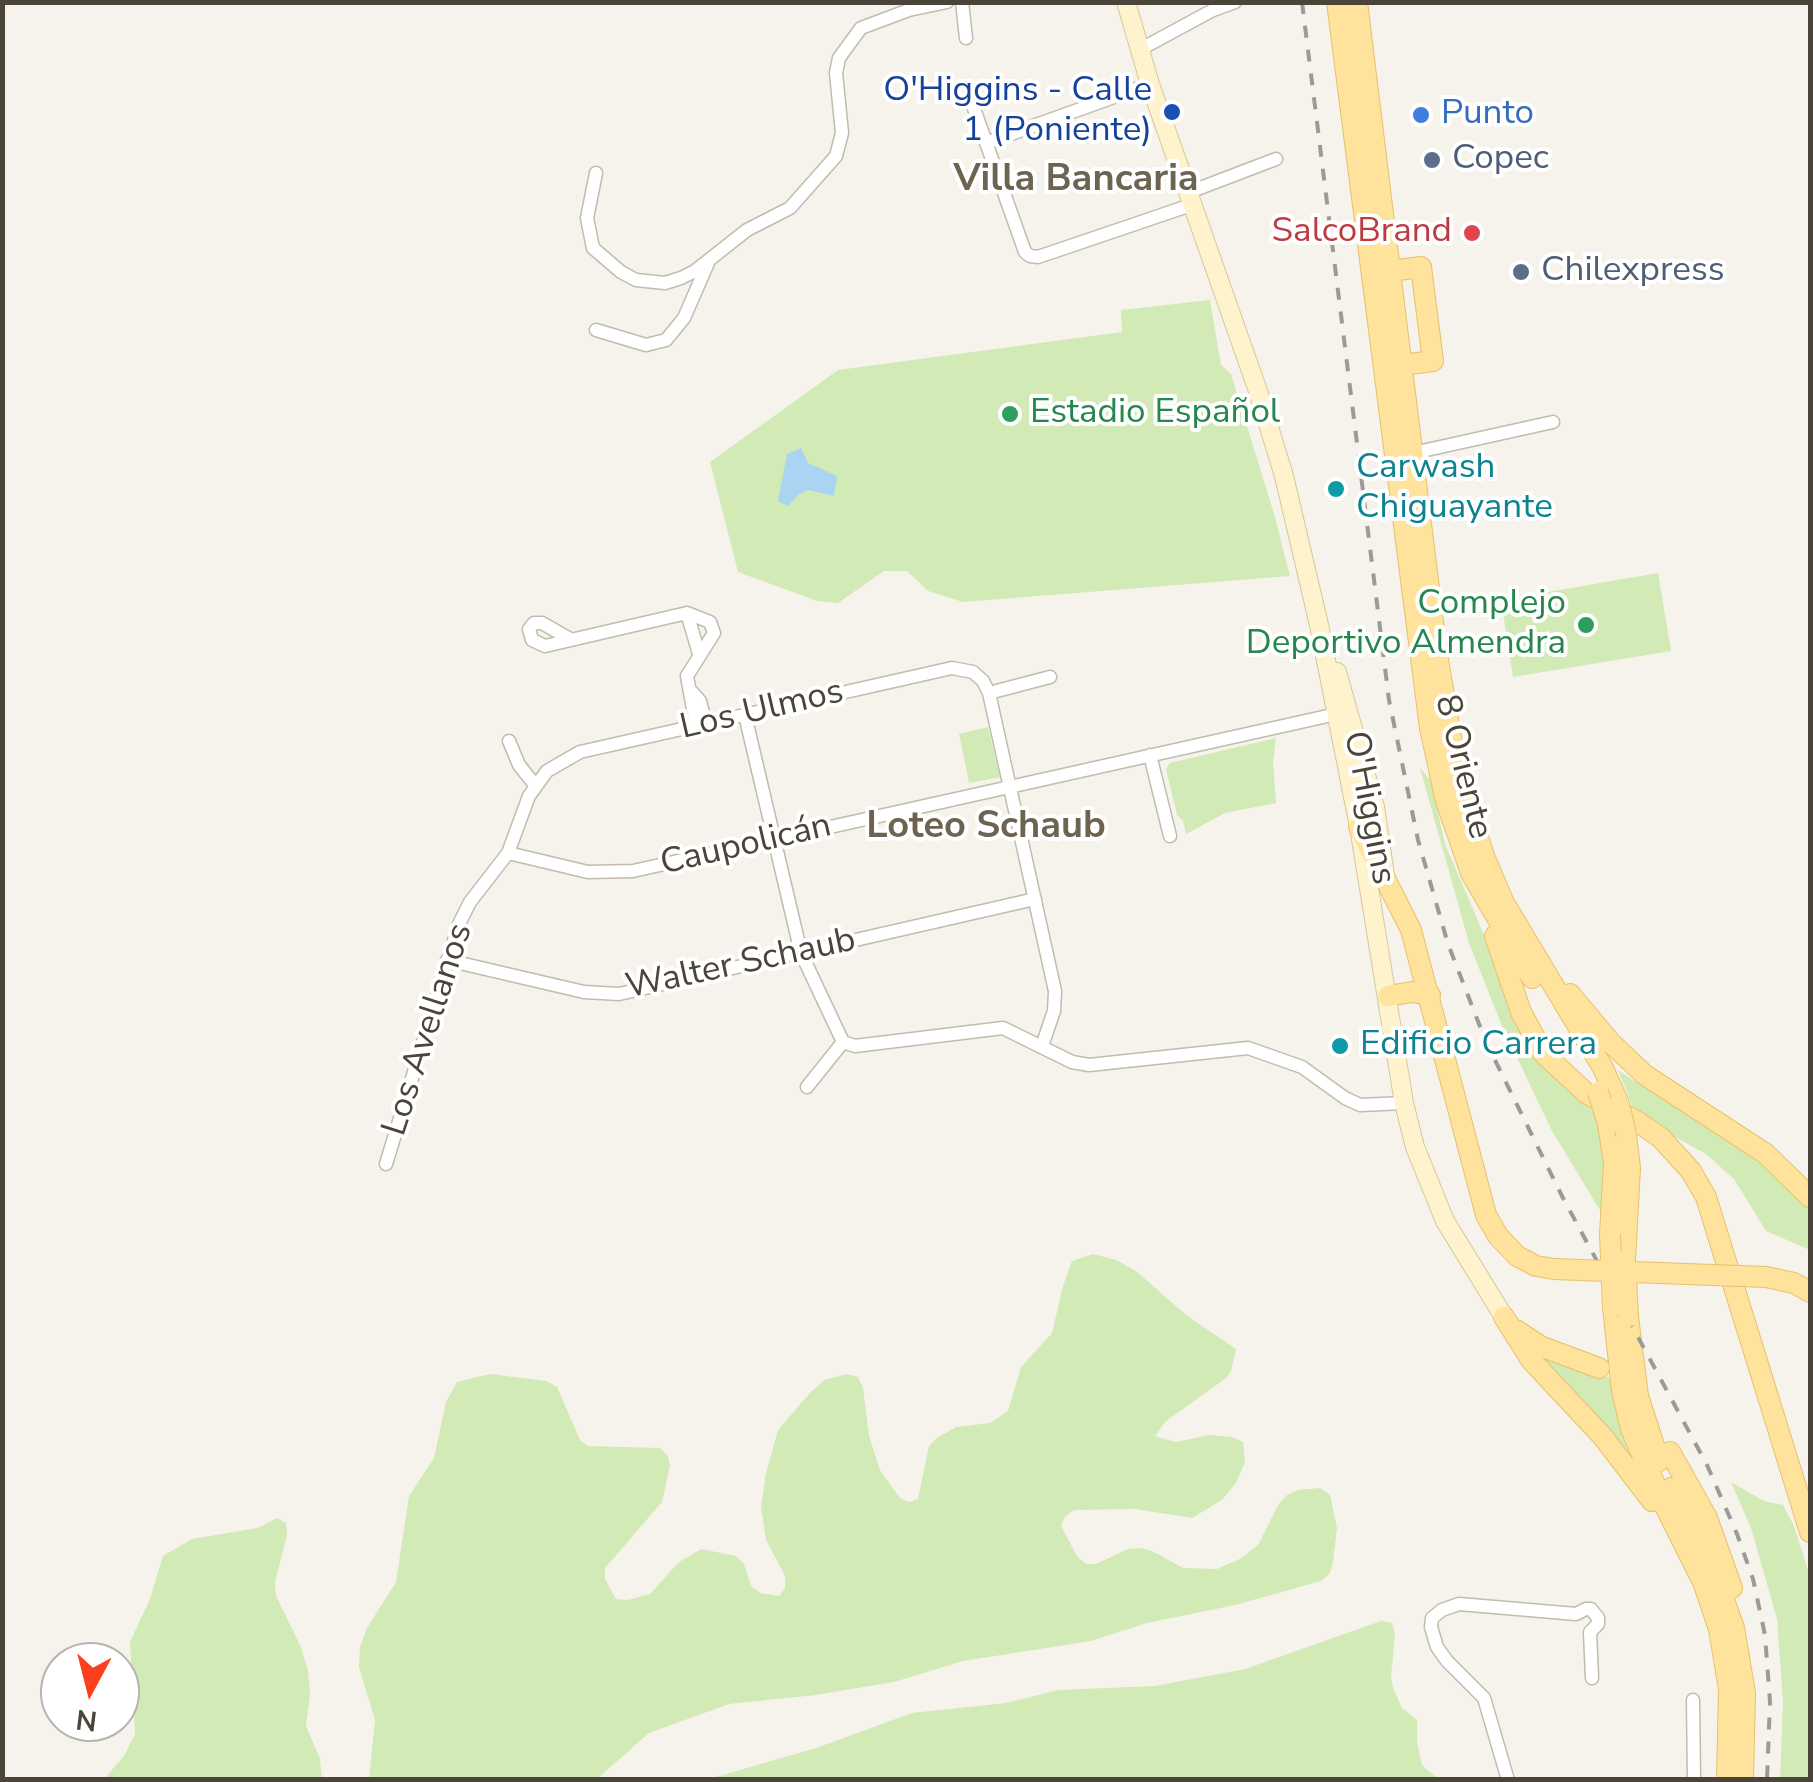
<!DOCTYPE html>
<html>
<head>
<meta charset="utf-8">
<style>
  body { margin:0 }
  #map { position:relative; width:1813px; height:1782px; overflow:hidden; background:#f6f3ec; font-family:"Nunito Sans",sans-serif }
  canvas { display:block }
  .frame { position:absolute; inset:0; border:5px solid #4b4439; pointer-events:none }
  .north { position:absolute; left:40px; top:1642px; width:100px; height:100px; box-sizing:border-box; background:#fff; border:2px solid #b7b4b0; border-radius:50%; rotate:187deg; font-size:28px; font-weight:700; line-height:40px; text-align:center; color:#4b4439 }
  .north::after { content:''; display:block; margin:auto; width:35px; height:45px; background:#fc3f1d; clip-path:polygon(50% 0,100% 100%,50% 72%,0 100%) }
</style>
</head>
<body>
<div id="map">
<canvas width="1813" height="1782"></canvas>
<div class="frame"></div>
<div class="north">N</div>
</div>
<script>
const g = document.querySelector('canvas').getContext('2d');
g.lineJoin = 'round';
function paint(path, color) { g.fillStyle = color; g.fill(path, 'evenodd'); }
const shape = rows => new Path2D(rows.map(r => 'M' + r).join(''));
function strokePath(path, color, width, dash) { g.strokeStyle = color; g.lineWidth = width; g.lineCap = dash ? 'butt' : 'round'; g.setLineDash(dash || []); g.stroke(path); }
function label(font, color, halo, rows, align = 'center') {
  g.font = font + ' "Nunito Sans",sans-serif'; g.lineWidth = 8; g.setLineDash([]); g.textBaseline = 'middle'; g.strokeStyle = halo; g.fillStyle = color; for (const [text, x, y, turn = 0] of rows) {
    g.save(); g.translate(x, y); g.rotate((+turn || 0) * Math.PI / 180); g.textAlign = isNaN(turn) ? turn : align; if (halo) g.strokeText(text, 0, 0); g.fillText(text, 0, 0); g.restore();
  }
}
const green = shape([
  [1210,300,1221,365,1231,374,1275,517,1290,576,963,602,928,591,907,571,884,571,838,603,817,601,738,572,710,462,838,370,1122,332,1121,310],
  [1658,573,1671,651,1513,677,1501,600],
  [988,727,1000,777,969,783,959,734],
  [1276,738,1273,762,1276,803,1225,813,1186,834,1183,821,1177,815,1166,769,1170,763],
  [1420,768,1431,781,1445,844,1494,958,1508,1003,1590,1106,1597,1120,1609,1164,1603,1215,1552,1131,1502,1026,1469,943],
  [1618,1070,1770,1170,1810,1210,1810,1250,1766,1231,1734,1179,1706,1154,1636,1115],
  [1093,1254,1116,1260,1136,1271,1186,1315,1236,1349,1231,1371,1225,1379,1166,1421,1155,1436,1176,1442,1209,1435,1232,1437,1243,1442,1245,1462,1236,1483,1222,1500,1192,1518,1135,1509,1074,1510,1065,1517,1061,1526,1077,1556,1086,1564,1096,1564,1128,1549,1140,1548,1152,1551,1183,1568,1217,1569,1242,1558,1258,1545,1278,1505,1287,1495,1298,1490,1320,1488,1330,1495,1337,1528,1333,1562,1330,1573,1321,1581,1235,1605,1147,1623,1091,1641,963,1661,894,1682,816,1695,729,1704,649,1733,597,1779,369,1779,375,1720,359,1667,360,1647,367,1628,396,1582,409,1496,434,1458,446,1402,457,1382,490,1374,546,1381,557,1387,580,1440,588,1446,660,1448,668,1456,670,1466,662,1502,605,1568,605,1579,616,1599,628,1600,650,1594,679,1562,701,1549,736,1556,744,1564,751,1586,760,1593,779,1596,785,1588,785,1576,766,1540,761,1507,766,1473,778,1430,809,1394,824,1380,847,1374,858,1377,863,1388,869,1436,880,1470,900,1498,909,1502,918,1499,929,1446,937,1438,956,1427,990,1423,1008,1411,1021,1367,1052,1333,1063,1286,1072,1261],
  [1528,1343,1617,1381,1643,1477],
  [1731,1482,1764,1501,1783,1505,1794,1526,1810,1576,1808,1663,1810,1779,1780,1779,1783,1702,1777,1619,1751,1528],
  [277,1518,286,1523,287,1535,275,1582,276,1596,301,1647,308,1671,310,1693,306,1726,320,1759,322,1779,104,1779,124,1756,135,1734,130,1642,150,1599,163,1556,192,1539,258,1528],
  [1381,1621,1392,1623,1395,1634,1391,1677,1393,1688,1402,1708,1417,1720,1417,1742,1422,1765,1438,1779,709,1779,816,1748,912,1713,1006,1703,1058,1690,1155,1686,1245,1669]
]);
const water = shape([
  [801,448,808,463,837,476,834,496,808,490,798,495,788,506,778,501,787,454]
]);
const minor = shape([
  [962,2,966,38],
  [1139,50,1213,10,1235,2],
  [972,103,1025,252,1030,256,1038,257,1191,205],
  [986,143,1150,84],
  [596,173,587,218,593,248,621,272,636,280,665,283,681,278,695,271,747,230,790,208,836,156,842,133,836,73,839,58,861,28,909,10,947,2],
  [1187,193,1276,159],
  [596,330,646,345,666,340,684,318,708,263],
  [1413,453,1553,422],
  [687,613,699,654],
  [570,639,542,623,534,623,529,629,532,640,545,646,687,613,710,622,714,633,687,676,696,726],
  [691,691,700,701,706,724],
  [989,693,1050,677],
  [745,715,801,953,843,1042],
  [509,741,519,765,535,785],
  [1150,755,1170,836],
  [508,853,588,872,633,871,1341,713],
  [447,960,584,992,619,994,1035,899],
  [843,1042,855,1046,1003,1028,1072,1062,1089,1065,1248,1048,1302,1067,1345,1098,1360,1105,1404,1103],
  [807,1087,843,1042],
  [386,1164,459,924,470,902,508,853,529,796,547,771,580,752,952,668,973,672,983,681,989,693,1055,991,1054,1011,1042,1046],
  [1693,1700,1694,1780],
  [1508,1780,1484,1698,1447,1661,1437,1647,1431,1627,1432,1618,1442,1610,1459,1604,1576,1614,1586,1609,1591,1609,1598,1618,1598,1624,1590,1632,1592,1678]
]);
const secondary = shape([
  [1126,2,1150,84,1258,391,1284,476,1319,625,1359,827,1404,1103,1415,1147,1445,1221,1504,1317],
  [1337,672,1375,807,1385,875]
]);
const primary = shape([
  [1337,2,1430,728,1446,801,1471,873,1532,978],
  [1357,2,1437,654,1456,767,1484,856,1504,903,1603,1068,1619,1104],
  [1390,271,1421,267,1433,361,1402,365,1393,363],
  [1359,827,1411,930,1486,1215,1498,1236,1517,1256,1536,1266,1554,1269],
  [1495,936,1521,1012,1543,1053,1586,1093,1638,1122,1661,1138,1691,1171,1706,1197,1810,1532],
  [1570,994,1611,1043,1645,1075,1766,1154,1810,1197],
  [1388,996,1412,992,1430,995],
  [1608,1124,1614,1163,1610,1234],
  [1625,1260,1630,1168,1626,1134],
  [1766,1277,1794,1283,1810,1292],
  [1613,1307,1622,1391,1631,1429,1660,1496,1703,1582,1719,1629,1729,1689,1727,1780],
  [1504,1317,1531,1360,1603,1437,1652,1501],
  [1628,1317,1638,1396,1659,1461],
  [1516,1330,1540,1346,1599,1368],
  [1670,1452,1707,1518,1732,1588],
  [1671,1488,1717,1580,1734,1628,1745,1693,1743,1780]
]);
const rail = shape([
  [1302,2,1389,700,1418,840,1448,944,1486,1042,1563,1198,1707,1465,1737,1534,1753,1579,1765,1635,1770,1702,1767,1780]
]);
const primaryBridge = shape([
  [1598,1092,1608,1124],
  [1619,1104,1626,1134],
  [1610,1234,1613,1307],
  [1625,1260,1628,1317],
  [1554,1269,1766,1277]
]);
const markers = [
  [1172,112,10,"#1a4fb4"],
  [1421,115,10,"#3f7fe0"],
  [1432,160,10,"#5c6f8a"],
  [1472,233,10,"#e0444e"],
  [1521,272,10,"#5c6f8a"],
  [1010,414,10,"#2e9e5b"],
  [1336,489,10,"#0f9aa8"],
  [1586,625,10,"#2e9e5b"],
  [1340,1046,10,"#0f9aa8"]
];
const transitNames = [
  ["O'Higgins - Calle",1152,92],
  ["1 (Poniente)",1152,132]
];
const shopNames = [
  ["Punto",1441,115]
];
const serviceNames = [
  ["Copec",1452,160],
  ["Chilexpress",1541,272]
];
const healthNames = [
  ["SalcoBrand",1452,233]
];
const leisureNames = [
  ["Estadio Español",1030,414],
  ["Complejo",1566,605,"right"],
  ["Deportivo Almendra",1566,645,"right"]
];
const cultureNames = [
  ["Carwash",1356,469],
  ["Chiguayante",1356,509],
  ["Edificio Carrera",1360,1046]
];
const streetNames = [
  ["Los Ulmos",762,711,-13],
  ["8 Oriente",1462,767,76],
  ["O'Higgins",1368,808,79],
  ["Caupolicán",746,846,-13],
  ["Walter Schaub",741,965,-12],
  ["Los Avellanos",429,1030,-72]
];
const neighbourhoodNames = [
  ["Villa Bancaria",1076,181],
  ["Loteo Schaub",986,828]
];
paint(green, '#d2eab5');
paint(water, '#a9d4f2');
strokePath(minor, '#c2bbae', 15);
strokePath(secondary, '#d6c79b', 20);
strokePath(primary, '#e6c16a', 22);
strokePath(minor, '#fff', 12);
strokePath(secondary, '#fff3cd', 18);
strokePath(primary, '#ffe39c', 20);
strokePath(rail, '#9a9a9a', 4, [12, 12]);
strokePath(primaryBridge, '#e6c16a', 22, []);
strokePath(primaryBridge, '#ffe39c', 20);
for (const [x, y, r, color] of markers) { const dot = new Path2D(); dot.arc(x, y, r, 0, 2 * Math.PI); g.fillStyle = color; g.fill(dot); strokePath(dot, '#fff', 4); }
label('35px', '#164399', '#fff', transitNames, 'right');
label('35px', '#366cbe', '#fff', shopNames, 'left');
label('35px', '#4e5e75', '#fff', serviceNames, 'left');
label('35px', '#be3a42', '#fff', healthNames, 'right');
label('35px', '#27864d', '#fff', leisureNames, 'left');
label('35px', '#0d838f', '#fff', cultureNames, 'left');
label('35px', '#4b4439', '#fff', streetNames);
label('bold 38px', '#6e6250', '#fff', neighbourhoodNames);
</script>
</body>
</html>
